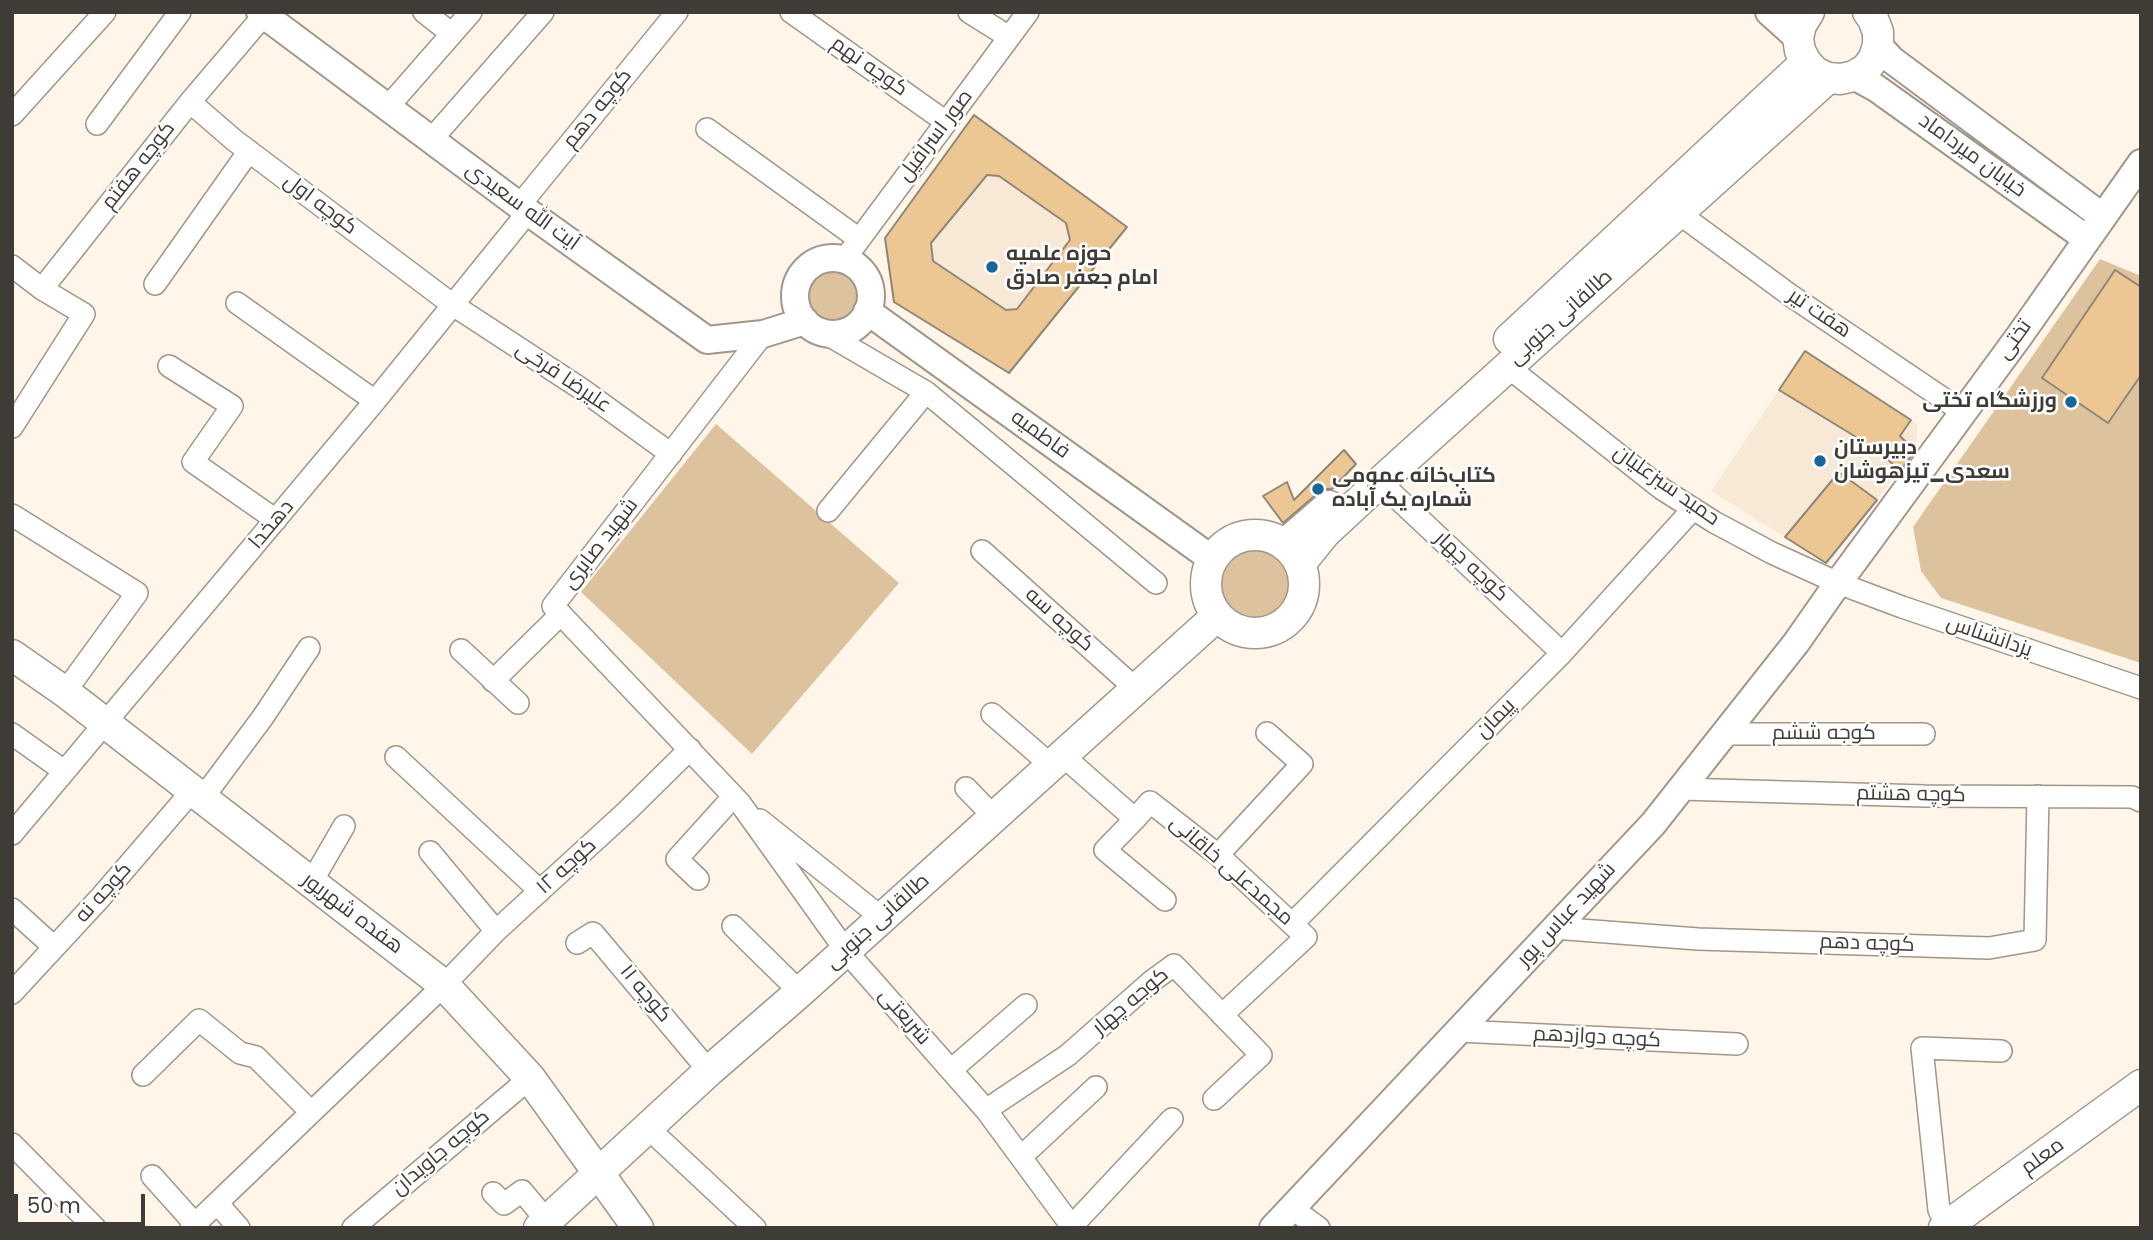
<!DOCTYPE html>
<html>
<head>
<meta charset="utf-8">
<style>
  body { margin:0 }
  #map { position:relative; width:2153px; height:1240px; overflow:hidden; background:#fff5e8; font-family:Poppins,sans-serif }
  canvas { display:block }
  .frame { position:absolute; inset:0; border:14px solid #3f3b36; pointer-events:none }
  .scale { position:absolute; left:14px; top:1194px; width:131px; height:32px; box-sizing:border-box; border:4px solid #3f3b36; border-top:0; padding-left:9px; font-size:21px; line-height:24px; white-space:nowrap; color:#3f3b36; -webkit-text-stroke:5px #fff; paint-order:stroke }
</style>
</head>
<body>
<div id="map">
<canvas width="2153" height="1240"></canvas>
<div class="frame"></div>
<div class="scale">50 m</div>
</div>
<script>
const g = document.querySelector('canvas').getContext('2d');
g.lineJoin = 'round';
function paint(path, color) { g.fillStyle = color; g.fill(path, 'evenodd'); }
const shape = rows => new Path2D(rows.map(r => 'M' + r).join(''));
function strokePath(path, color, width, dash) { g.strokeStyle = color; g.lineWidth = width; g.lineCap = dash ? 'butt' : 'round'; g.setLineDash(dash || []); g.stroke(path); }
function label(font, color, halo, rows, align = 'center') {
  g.font = font + ' Poppins,Cairo,sans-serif'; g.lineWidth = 5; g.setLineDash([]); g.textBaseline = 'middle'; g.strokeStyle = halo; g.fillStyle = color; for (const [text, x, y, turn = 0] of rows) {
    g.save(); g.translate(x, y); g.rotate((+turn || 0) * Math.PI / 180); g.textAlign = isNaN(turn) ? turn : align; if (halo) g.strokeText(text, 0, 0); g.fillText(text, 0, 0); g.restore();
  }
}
const built = shape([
  [974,115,1127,227,1009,373,894,302,885,238],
  [1805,351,1917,424,1916,451,1826,563,1711,491]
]);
const green = shape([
  [2100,259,2141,276,2141,663,1941,598,1921,571,1913,527],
  '806 295a27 27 0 1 1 54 0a27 27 0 1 1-54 0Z',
  [716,424,899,583,752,754,581,592],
  '1216 586a38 38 0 1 1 76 0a38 38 0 1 1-76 0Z'
]);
const building = shape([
  [974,115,1127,227,1009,373,894,302,885,238,974,115],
  [987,175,999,176,1066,223,1070,240,1017,309,1006,310,933,261,931,243,987,175],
  [2115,270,2141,287,2141,375,2108,423,2042,378,2115,270],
  [1805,351,1911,420,1900,436,1915,451,1900,471,1886,458,1856,437,1779,390,1805,351],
  [1344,450,1356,464,1332,489,1325,489,1318,493,1283,523,1263,496,1287,482,1294,500,1344,450],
  [1839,472,1877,500,1826,563,1785,537,1839,472]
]);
const minor = shape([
  [424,12,452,34],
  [791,12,946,122],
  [969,12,1009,37],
  [190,102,234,140,453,305,580,388,671,454],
  [387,108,471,12],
  [12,115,105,12],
  [97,124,180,12],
  [707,129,859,239],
  [431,140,543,12],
  [519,206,677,12],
  [1677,212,1790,295,1963,412],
  [844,260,1028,12],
  [12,266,42,289,190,102,264,15],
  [155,284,249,151],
  [237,303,375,401],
  [823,332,926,392,1156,583],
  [763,334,553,606,740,803,846,951,986,1110,1073,1228],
  [169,366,232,406,193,462,276,520],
  [1508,367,1662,489,1714,522,1772,553,1838,583,1902,607,2141,688],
  [12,427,84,314,42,289],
  [1380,482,1562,653],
  [828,511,926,392],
  [12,515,137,593,65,692],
  [982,551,1136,689],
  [461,650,518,703],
  [493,681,561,614],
  [992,714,1052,766],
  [12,734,64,771],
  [1724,734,1924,734],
  [1062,755,1135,819,1150,802,1218,855,1306,937,1222,1015],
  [396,757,540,891],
  [966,788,995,818],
  [1680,789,1925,796,2132,797,2141,801],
  [202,799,263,717,309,648],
  [1135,819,1105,850,1165,900],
  [760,820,882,918],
  [12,834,375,401,528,212],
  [430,852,496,931],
  [1218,855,1302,764,1267,733],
  [698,879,677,859,733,797],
  [311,883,344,826],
  [12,909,54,947],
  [1292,924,1562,653,1693,509],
  [733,926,800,992],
  [1554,928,1698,939,1989,948,2035,940,2038,796],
  [577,943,593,933,709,1071],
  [12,993,100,898,192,791],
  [1458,1031,1737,1044],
  [951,1070,1026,1005],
  [143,1075,199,1020,240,1053,256,1057,311,1112],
  [986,1110,1068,1055,1152,981,1174,965,1261,1055,1214,1099],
  [648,1128,755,1228],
  [12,1144,95,1228],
  [1021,1157,1096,1087],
  [152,1176,195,1224],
  [493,1193,504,1204,522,1191,547,1221],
  [217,1203,239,1228],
  [1293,1209,1319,1228],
  [1072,1226,1172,1119],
  [1947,1226,1939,1210,1922,1048,2001,1051],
  [191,1228,444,985,496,931,626,812,690,749],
  [353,1228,530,1078]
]);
const tertiary = shape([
  [260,12,528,212,707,340,763,334,805,321],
  [1769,12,1798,38],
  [1878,45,1892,60,2103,217],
  [1854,76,1876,88,2087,239],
  '795 296a38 38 0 1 1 76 0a38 38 0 1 1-76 0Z',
  [867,311,1212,559],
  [1273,1228,1653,824,1796,643,1838,583,2020,335,2141,163]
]);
const secondary = shape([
  [1809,12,1801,25,1798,38,1800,51,1806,62,1815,72,1828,78,1841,79,1854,76,1866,69,1874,58,1878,45,1878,32,1873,19,1868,12],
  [1509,339,1806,62],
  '1206 584a49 49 0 1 1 98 0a49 49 0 1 1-98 0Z',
  [1284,545,1329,506],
  [1300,564,1325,533,1380,482,1828,78],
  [12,655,65,692,444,985,530,1078,638,1228],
  [539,1228,709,1071,800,992,1217,616],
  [1944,1228,2141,1085]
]);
const markers = [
  [992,267,7,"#186699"],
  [2071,402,7,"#186699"],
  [1820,461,7,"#186699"],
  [1318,489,7,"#186699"]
];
const streetNames = [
  ["کوچه نهم",869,67,35],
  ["کوچه دهم",598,109,-51],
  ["صور اسرافیل",936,136,-53],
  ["خیابان میرداماد",1972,156,36],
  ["کوچه هفتم",139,166,-52],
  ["کوچه اول",320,205,37],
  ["آیت الله سعیدی",522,207,36],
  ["هفت تیر",1819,314,34],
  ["طالقانی جنوبی",1561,318,-42],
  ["تختی",2015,340,-54],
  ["علیرضا فرخی",563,378,34],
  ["فاطمیه",1040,435,36],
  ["حمید سبزعلیان",1666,486,35],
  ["دهخدا",272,525,-50],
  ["شهید صابری",601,544,-52],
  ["کوچه چهار",1471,567,43],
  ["کوچه سه",1059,620,42],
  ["یزدانشناس",1989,637,19],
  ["پیمان",1496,719,-45],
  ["کوجه ششم",1824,734],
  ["کوچه هشتم",1911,795,1],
  ["کوچه ۱۲",567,867,-42],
  ["مجمدعلی خاقانی",1231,871,41],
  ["کوچه نه",104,893,-48],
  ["هفده شهریور",352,914,37],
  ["شهید عباس پور",1567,915,-47],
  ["طالقانی جنوبی",878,922,-42],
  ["کوچه دهم",1867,944,2],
  ["کوچه ۱۱",645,994,50],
  ["کوجه چهار",1131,1002,-40],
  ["شریعتی",904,1017,49],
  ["کوچه دوازدهم",1597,1038,3],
  ["کوچه جاویدان",441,1153,-40],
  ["معلم",2043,1157,-36]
];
const poiNames = [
  ["حوزه علمیه",1006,255],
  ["امام جعفر صادق",1006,279],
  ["ورزشگاه تختی",2057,402,"right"],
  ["دبیرستان",1834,449],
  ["سعدی_تیزهوشان",1834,473],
  ["کتاب‌خانه عمومی",1332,477],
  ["شماره یک آباده",1332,501]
];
paint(built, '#f8e9d6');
paint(green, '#ddc29e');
paint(building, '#ecc794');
strokePath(building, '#8f867a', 2);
strokePath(minor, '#a0968a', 24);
strokePath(tertiary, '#a0968a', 30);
strokePath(secondary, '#a0968a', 33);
strokePath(minor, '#fff', 21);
strokePath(tertiary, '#fff', 26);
strokePath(secondary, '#fff', 30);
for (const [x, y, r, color] of markers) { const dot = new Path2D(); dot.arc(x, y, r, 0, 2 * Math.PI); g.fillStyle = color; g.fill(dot); strokePath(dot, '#fff', 2.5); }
label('21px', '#3f3b36', '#fff', streetNames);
label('bold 21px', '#3f3b36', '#fff', poiNames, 'left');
</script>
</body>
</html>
